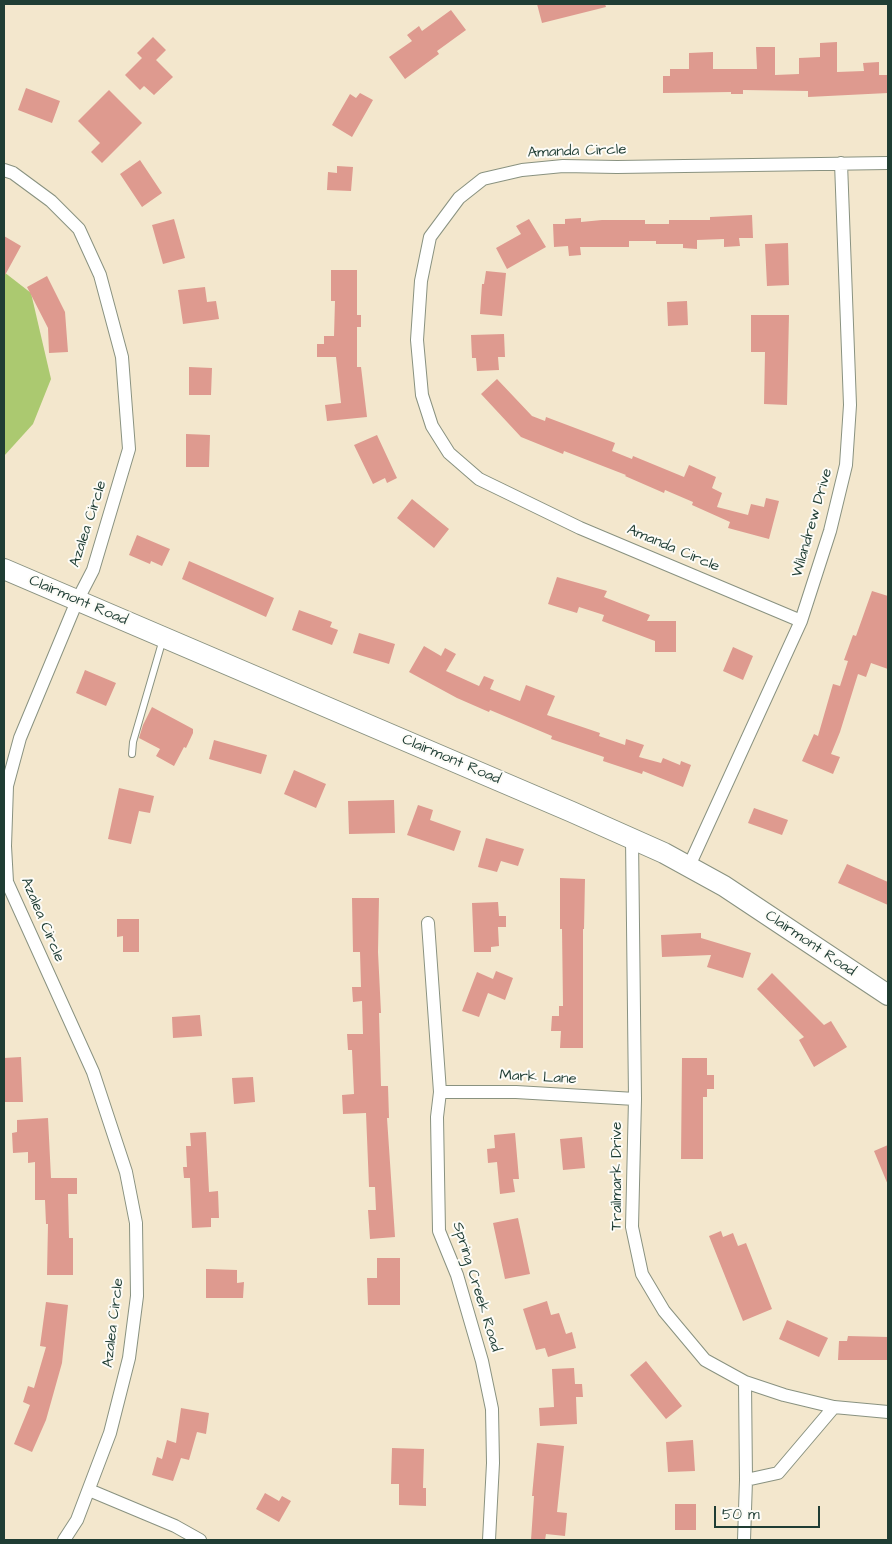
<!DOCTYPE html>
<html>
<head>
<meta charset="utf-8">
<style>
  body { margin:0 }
  #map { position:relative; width:892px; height:1544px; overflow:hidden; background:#f3e7cd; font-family:"Architects Daughter",sans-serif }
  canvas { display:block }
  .frame { position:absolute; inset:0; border:5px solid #1f3d34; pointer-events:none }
  .scale { position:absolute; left:714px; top:1506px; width:106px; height:22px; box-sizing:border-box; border:2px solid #1f3d34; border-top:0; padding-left:6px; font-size:15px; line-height:18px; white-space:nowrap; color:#1f3d34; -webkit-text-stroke:4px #fdfcf7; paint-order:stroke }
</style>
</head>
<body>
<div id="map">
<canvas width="892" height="1544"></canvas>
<div class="frame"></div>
<div class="scale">50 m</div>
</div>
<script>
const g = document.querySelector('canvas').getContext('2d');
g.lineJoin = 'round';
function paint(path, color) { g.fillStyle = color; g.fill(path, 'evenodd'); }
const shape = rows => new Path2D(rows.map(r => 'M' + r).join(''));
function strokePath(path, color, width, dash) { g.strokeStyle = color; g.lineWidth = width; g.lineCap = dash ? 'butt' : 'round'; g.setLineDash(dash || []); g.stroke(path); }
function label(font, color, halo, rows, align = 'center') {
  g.font = font + ' "Architects Daughter",sans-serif'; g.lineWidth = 4; g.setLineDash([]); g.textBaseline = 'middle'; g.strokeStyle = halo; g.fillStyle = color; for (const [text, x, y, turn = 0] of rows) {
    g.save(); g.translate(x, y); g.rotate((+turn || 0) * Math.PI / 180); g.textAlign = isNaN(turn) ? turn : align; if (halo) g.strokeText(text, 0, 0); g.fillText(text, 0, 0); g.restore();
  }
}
const green = shape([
  [4,272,31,293,51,379,33,424,4,456]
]);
const building = shape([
  [537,4,605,4,606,7,542,23],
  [451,10,466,30,437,51,439,54,405,79,389,57,412,41,407,35,419,26,422,31],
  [153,37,166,50,156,60,173,77,154,95,144,86,140,90,125,75,142,58,137,53],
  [837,42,837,72,864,71,863,63,879,62,879,75,888,75,888,93,808,97,808,91,743,90,743,94,731,94,731,92,663,93,663,76,670,76,670,69,689,69,689,53,713,52,713,69,757,69,756,47,775,47,775,75,799,74,799,58,820,57,820,43],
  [26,88,60,101,52,123,18,110],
  [109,90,142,123,102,163,91,152,100,143,78,121],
  [360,93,373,100,352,137,332,125,350,94,356,98],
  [140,160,162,193,142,207,120,174],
  [337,166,353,167,351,191,327,190,328,172,337,173],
  [752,215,753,238,739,238,740,246,724,247,724,239,697,240,697,249,683,248,683,244,656,244,656,241,629,241,629,247,580,247,581,255,569,256,568,246,554,247,553,224,565,224,565,219,581,218,581,222,602,220,645,220,645,224,669,224,669,220,710,220,710,217],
  [174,219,185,258,163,264,152,225],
  [529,219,546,247,507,269,496,248,521,234,516,226],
  [4,236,21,246,4,277],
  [788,243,789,285,767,286,765,244],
  [331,270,357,270,357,315,361,315,361,327,357,327,357,367,361,367,367,417,327,421,325,405,341,403,336,357,317,357,317,344,324,344,324,336,334,336,335,301,331,301],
  [486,271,506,273,502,316,480,314,482,284,484,284],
  [47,276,65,312,68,352,49,353,48,328,27,287],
  [205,287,207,302,216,301,219,319,183,324,178,290],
  [687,301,688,325,668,326,667,302],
  [751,315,789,315,787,405,764,404,765,352,751,352],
  [504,334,505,357,498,357,499,370,477,371,476,358,472,358,471,335],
  [189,367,212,368,211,395,189,395],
  [497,379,532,416,545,421,546,417,615,443,612,451,632,459,633,456,684,477,689,465,716,477,712,488,722,493,717,507,748,515,751,504,764,507,766,498,779,501,769,539,728,528,730,522,692,505,693,502,665,490,664,493,625,476,626,475,564,451,563,454,521,437,481,394],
  [186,434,210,435,209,467,186,467],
  [377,435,397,478,387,483,385,478,373,484,354,445],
  [412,499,449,529,434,548,397,518],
  [137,535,170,549,162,566,151,561,150,564,129,555],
  [189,561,274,598,266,617,182,579],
  [557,577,607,591,604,597,650,615,647,621,676,621,676,652,655,652,655,641,602,621,604,615,579,607,577,613,548,604],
  [872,591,888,596,888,669,871,663,866,677,858,674,840,732,831,754,840,757,833,774,802,761,814,734,818,736,833,684,840,686,848,661,844,660,853,635,856,636],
  [299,610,332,622,330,627,338,630,332,645,292,630],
  [359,633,395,644,389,664,353,653],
  [424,646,441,656,445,648,456,654,446,671,479,686,484,676,494,680,490,689,520,701,526,685,555,696,547,715,600,733,599,736,625,745,626,739,644,745,639,757,661,763,663,758,680,765,681,761,691,765,683,787,643,771,642,774,603,761,604,757,551,739,552,736,490,710,489,712,457,698,409,672],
  [733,647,753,656,743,680,723,671],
  [85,670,116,683,106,706,76,693],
  [152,707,193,729,193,733,186,748,184,747,174,766,156,756,160,749,139,738,143,725],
  [214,740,267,755,261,774,209,759],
  [294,770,326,784,316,808,284,794],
  [119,788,154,796,150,813,139,811,131,844,108,839],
  [394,800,395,833,349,834,348,801],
  [418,805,433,810,430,820,461,831,454,851,407,835],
  [754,808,788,820,782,835,748,823],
  [486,838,524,849,518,866,501,861,497,872,478,867],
  [847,864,888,882,888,905,838,883],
  [560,878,585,879,584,929,583,929,583,1048,560,1048,561,1031,551,1031,552,1016,559,1016,559,1006,563,1006,562,929,560,929],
  [352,898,379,898,378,952,381,1013,379,1013,381,1086,388,1086,389,1118,387,1118,395,1237,370,1239,368,1210,376,1210,375,1187,369,1187,366,1113,343,1114,342,1095,354,1094,352,1050,348,1050,347,1034,363,1034,362,1001,353,1002,352,987,361,987,360,952,353,952],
  [498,902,499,916,506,916,506,927,498,927,499,946,491,947,491,952,474,952,472,903],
  [117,919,139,919,139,952,123,952,123,936,117,937],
  [701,933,701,938,751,953,743,978,707,967,711,955,662,957,661,935],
  [496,971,513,978,505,1000,488,993,479,1017,462,1011,477,972,493,979],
  [772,973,824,1025,831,1021,847,1047,814,1067,799,1040,804,1037,757,989],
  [200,1015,202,1036,173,1038,172,1017],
  [21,1057,23,1102,4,1102,4,1058],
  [682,1058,707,1058,707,1075,714,1075,714,1089,707,1089,707,1097,703,1097,703,1159,681,1159],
  [253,1077,255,1102,234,1104,232,1078],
  [48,1118,51,1178,77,1178,77,1194,68,1194,69,1238,73,1238,73,1275,47,1275,48,1224,46,1224,45,1200,35,1200,35,1162,28,1163,28,1152,13,1153,12,1133,17,1132,17,1120],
  [206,1132,209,1192,218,1191,219,1218,211,1218,211,1227,192,1228,190,1178,184,1178,183,1167,187,1167,186,1146,191,1146,190,1133],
  [515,1133,519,1179,513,1179,515,1192,500,1194,497,1162,488,1163,487,1149,495,1148,494,1135],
  [582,1137,585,1168,563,1170,560,1139],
  [888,1145,888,1185,874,1151],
  [518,1218,530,1274,505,1279,493,1223],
  [721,1231,723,1237,733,1233,738,1246,746,1243,772,1309,743,1321,709,1236],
  [377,1258,400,1258,400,1305,368,1305,367,1278,377,1278],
  [206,1269,237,1270,237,1283,244,1282,243,1298,206,1298],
  [547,1301,551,1315,559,1313,566,1334,572,1332,576,1348,548,1357,545,1348,536,1350,523,1309],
  [46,1302,68,1305,62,1363,46,1420,32,1452,14,1444,30,1405,23,1402,28,1386,34,1388,46,1347,40,1346],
  [787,1320,828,1338,819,1357,779,1339],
  [848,1336,888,1337,888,1360,838,1360,839,1341,847,1341],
  [646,1361,682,1406,666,1419,630,1375],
  [574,1368,575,1384,582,1384,583,1397,576,1397,577,1424,540,1426,539,1408,554,1407,552,1369],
  [181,1408,209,1413,206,1434,197,1432,189,1460,181,1458,173,1481,152,1475,157,1457,162,1459,167,1440,176,1443],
  [693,1440,695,1471,668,1472,666,1442],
  [537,1443,564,1446,557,1512,567,1513,565,1536,546,1534,545,1540,531,1540,534,1496,532,1496],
  [392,1448,424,1449,423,1488,426,1488,426,1506,399,1505,399,1484,391,1484],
  [265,1493,279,1501,282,1496,291,1501,279,1522,256,1509],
  [675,1504,696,1504,696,1530,675,1530]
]);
const service = shape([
  [132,754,133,742,163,639]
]);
const minor = shape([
  [4,170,13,173,51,201,79,229,100,275,122,357,129,449,93,570,77,601,20,738,7,786,5,846,7,882,93,1072,126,1172,136,1223,137,1296,129,1358,110,1433,77,1520,64,1540],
  [801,621,580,528,479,479,449,453,432,426,422,395,417,340,421,281,430,237,459,198,483,179,522,170,563,166,617,167,888,163],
  [632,838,635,1099,632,1227,642,1274,664,1311,705,1360,745,1382,784,1395,834,1407,888,1412],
  [689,866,801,621,830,531,846,465,850,405,841,163],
  [428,923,440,1092,437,1117,439,1231,457,1275,482,1361,492,1409,493,1463,489,1540],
  [440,1092,516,1092,635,1099],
  [746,1480,778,1473,834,1407],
  [89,1490,175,1526,200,1540],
  [744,1540,746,1480,745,1382]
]);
const primary = shape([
  [4,569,572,812,664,853,724,886,888,995]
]);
const streetNames = [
  ["Amanda Circle",577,152,-2],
  ["Wilandrew Drive",813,523,-74],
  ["Azalea Circle",89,524,-72],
  ["Amanda Circle",673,549,23],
  ["Clairmont Road",78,601,23],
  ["Clairmont Road",451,760,23],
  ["Azalea Circle",42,920,67],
  ["Clairmont Road",810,944,34],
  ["Mark Lane",538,1078,3],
  ["Trailmark Drive",618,1176,-90],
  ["Spring Creek Road",476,1287,73],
  ["Azalea Circle",114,1323,-83]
];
paint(green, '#abc970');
paint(building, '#de9a8f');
strokePath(service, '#899280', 8);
strokePath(minor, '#899280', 14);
strokePath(primary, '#899280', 22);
strokePath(service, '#fff', 6);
strokePath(minor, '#fff', 12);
strokePath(primary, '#fff', 20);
label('15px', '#1f3d34', '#fdfcf7', streetNames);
</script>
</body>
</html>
